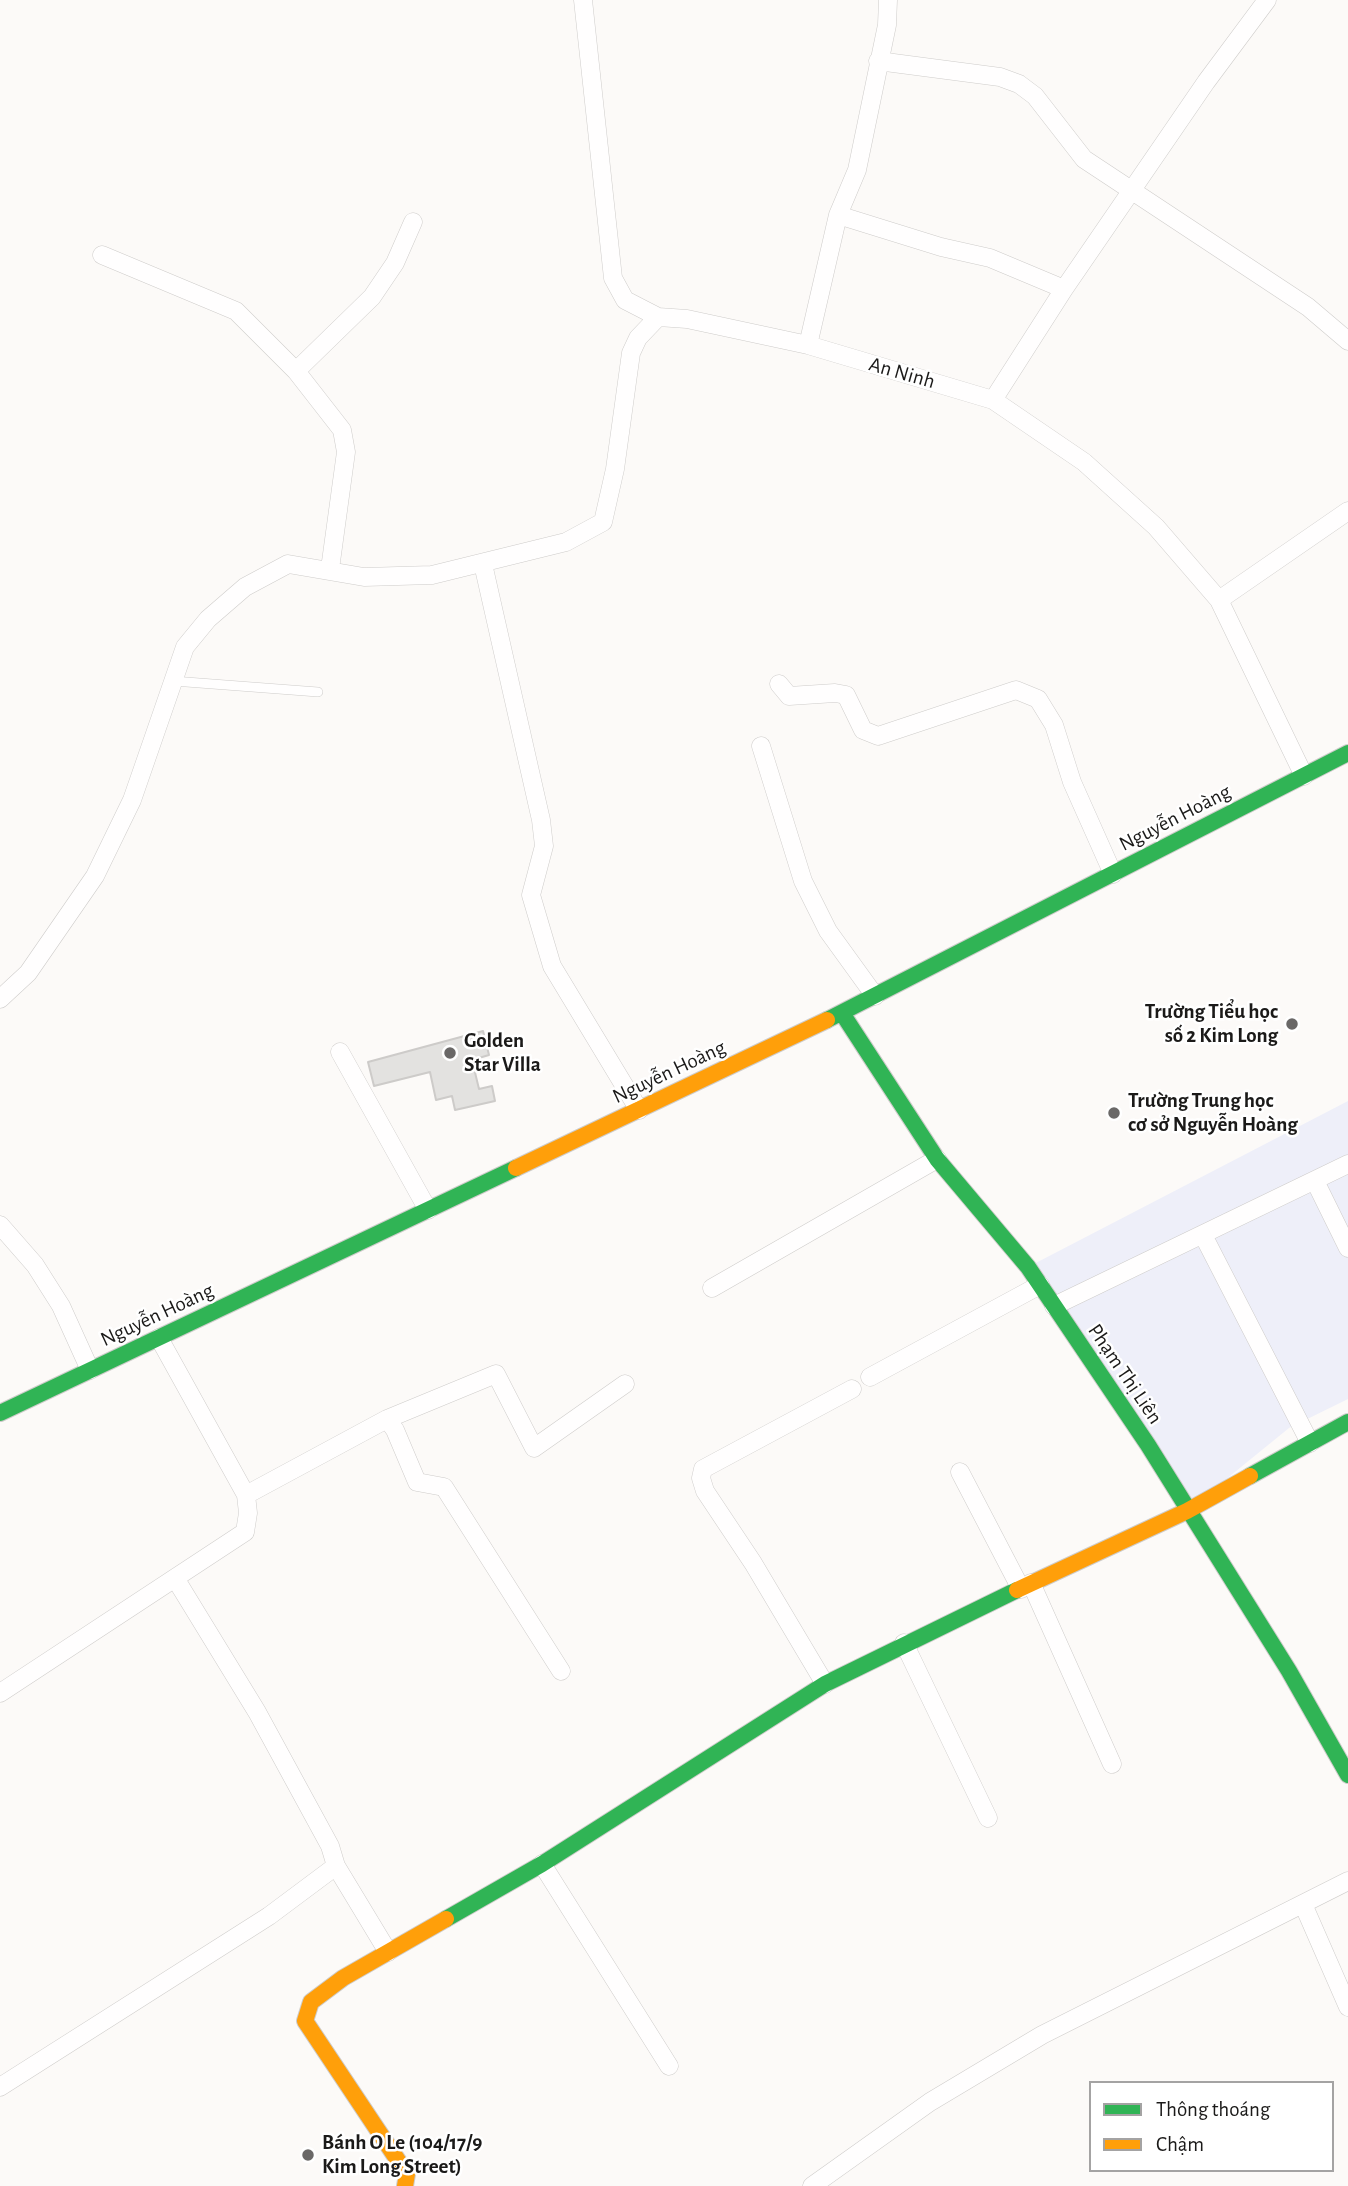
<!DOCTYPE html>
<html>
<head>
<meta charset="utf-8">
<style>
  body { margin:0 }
  #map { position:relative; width:1348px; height:2186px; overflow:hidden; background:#fcfaf8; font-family:"Alegreya Sans",sans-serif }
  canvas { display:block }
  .legend { position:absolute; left:1089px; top:2081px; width:245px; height:91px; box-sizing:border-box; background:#fff; border:2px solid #a4a3a3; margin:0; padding:9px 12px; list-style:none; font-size:21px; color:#1b1a19 }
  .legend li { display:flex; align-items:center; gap:14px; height:35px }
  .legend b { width:35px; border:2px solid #a4a3a3 }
</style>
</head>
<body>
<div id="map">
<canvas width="1348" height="2186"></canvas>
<ul class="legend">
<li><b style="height:9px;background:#30b455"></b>Thông thoáng</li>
<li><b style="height:9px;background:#ff9f0a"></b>Chậm</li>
</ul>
</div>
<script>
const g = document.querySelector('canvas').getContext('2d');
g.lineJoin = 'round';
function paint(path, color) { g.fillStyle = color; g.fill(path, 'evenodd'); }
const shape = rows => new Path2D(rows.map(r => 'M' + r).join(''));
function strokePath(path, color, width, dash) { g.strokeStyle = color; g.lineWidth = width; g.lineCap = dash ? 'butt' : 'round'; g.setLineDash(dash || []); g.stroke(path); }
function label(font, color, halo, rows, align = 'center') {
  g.font = font + ' "Alegreya Sans",sans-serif'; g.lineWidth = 5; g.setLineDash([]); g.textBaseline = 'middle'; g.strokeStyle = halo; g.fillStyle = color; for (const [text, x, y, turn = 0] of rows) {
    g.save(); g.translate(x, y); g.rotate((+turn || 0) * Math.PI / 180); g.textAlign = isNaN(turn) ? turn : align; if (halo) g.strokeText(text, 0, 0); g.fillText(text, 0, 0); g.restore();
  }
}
const green = shape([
  [1348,1101,1348,1399,1289,1428,1187,1511,1028,1267]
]);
const building = shape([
  [483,1031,489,1055,472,1060,479,1089,492,1086,495,1101,455,1110,452,1096,436,1100,430,1072,374,1086,368,1062,483,1031]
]);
const lane = shape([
  [173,681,318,692]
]);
const street = shape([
  [583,0,613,278,625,300,658,317,687,319,808,345,993,400,1084,462,1156,527,1219,600,1304,776],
  [878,61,1000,77,1019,84,1035,96,1084,159,1308,307,1348,341],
  [838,215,941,247,990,258,1064,289],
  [102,255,236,311,296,371,342,430,346,452,330,569],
  [808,345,838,215,857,170,887,25,888,0],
  [296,371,372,297,395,263,413,222],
  [993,400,1064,289,1206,82,1267,0],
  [483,564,541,820,544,846,531,895,552,966,639,1110],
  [1219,600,1348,511],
  [779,684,789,696,835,693,846,695,863,730,878,736,1016,690,1038,699,1054,725,1072,782,1113,874],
  [761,746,803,881,828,931,875,996],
  [0,999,28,973,95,876,132,800,185,647,208,619,245,587,288,564,364,577,432,575,566,542,603,522,615,469,631,353,638,338,658,317],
  [340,1052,428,1210],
  [1315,1181,1348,1248],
  [0,1225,35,1265,61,1306,90,1370],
  [1203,1235,1310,1443],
  [712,1288,937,1159],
  [1054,1306,1348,1164],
  [870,1377,1040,1285],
  [387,1419,496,1374,534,1448,625,1384],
  [960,1472,1021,1589],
  [246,1495,387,1419,395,1430,417,1482,444,1487,561,1671],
  [1031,1583,1112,1764],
  [904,1643,988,1818],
  [825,1684,753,1563,705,1491,701,1478,703,1469,852,1389],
  [0,1693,245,1532,248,1513,246,1495,159,1338],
  [542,1864,669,2066],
  [336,1866,388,1952],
  [1303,1904,1348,2007],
  [0,2087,269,1916,336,1866,330,1846,257,1712,175,1578],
  [812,2186,930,2102,1042,2035,1348,1881]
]);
const fast = shape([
  [842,1013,937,1159,1028,1267,1148,1445,1289,1671,1348,1775],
  [827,1020,1348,753],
  [0,1413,516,1168],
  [1250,1476,1348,1422],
  [446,1919,542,1864,825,1684,1017,1590]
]);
const slow = shape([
  [516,1168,827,1020],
  [1017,1590,1187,1511,1250,1476],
  [405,2186,407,2174,305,2021,311,2002,343,1978,446,1919]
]);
const markers = [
  [1292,1024,7,"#6a6867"],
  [450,1053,7,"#6a6867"],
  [1114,1113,7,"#6a6867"],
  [308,2155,7,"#6a6867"]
];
const streetNames = [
  ["An Ninh",902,373,16],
  ["Nguyễn Hoàng",1175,818,-27],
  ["Nguyễn Hoàng",669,1072,-25],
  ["Nguyễn Hoàng",157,1315,-25],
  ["Phạm Thị Liên",1125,1374,56]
];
const poiNames = [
  ["Trường Tiểu học",1278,1012,"right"],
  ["số 2 Kim Long",1278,1036,"right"],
  ["Golden",464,1041],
  ["Star Villa",464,1065],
  ["Trường Trung học",1128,1101],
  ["cơ sở Nguyễn Hoàng",1128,1125],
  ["Bánh O Le (104/17/9",322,2143],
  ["Kim Long Street)",322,2167]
];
paint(green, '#eeeff9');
paint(building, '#e3e2e0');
strokePath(building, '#cdcbc9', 2);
strokePath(lane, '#ceccca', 10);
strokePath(street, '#ceccca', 19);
strokePath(fast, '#ceccca', 18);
strokePath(slow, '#ceccca', 18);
strokePath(lane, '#fffefe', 9);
strokePath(street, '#fffefe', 18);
strokePath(fast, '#30b455', 16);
strokePath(slow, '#ff9f0a', 16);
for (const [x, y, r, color] of markers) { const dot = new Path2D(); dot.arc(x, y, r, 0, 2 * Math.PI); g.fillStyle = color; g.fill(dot); strokePath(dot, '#fff', 2.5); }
label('21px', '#1b1a19', '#fff', streetNames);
label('bold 21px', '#1b1a19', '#fff', poiNames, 'left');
</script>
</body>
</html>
